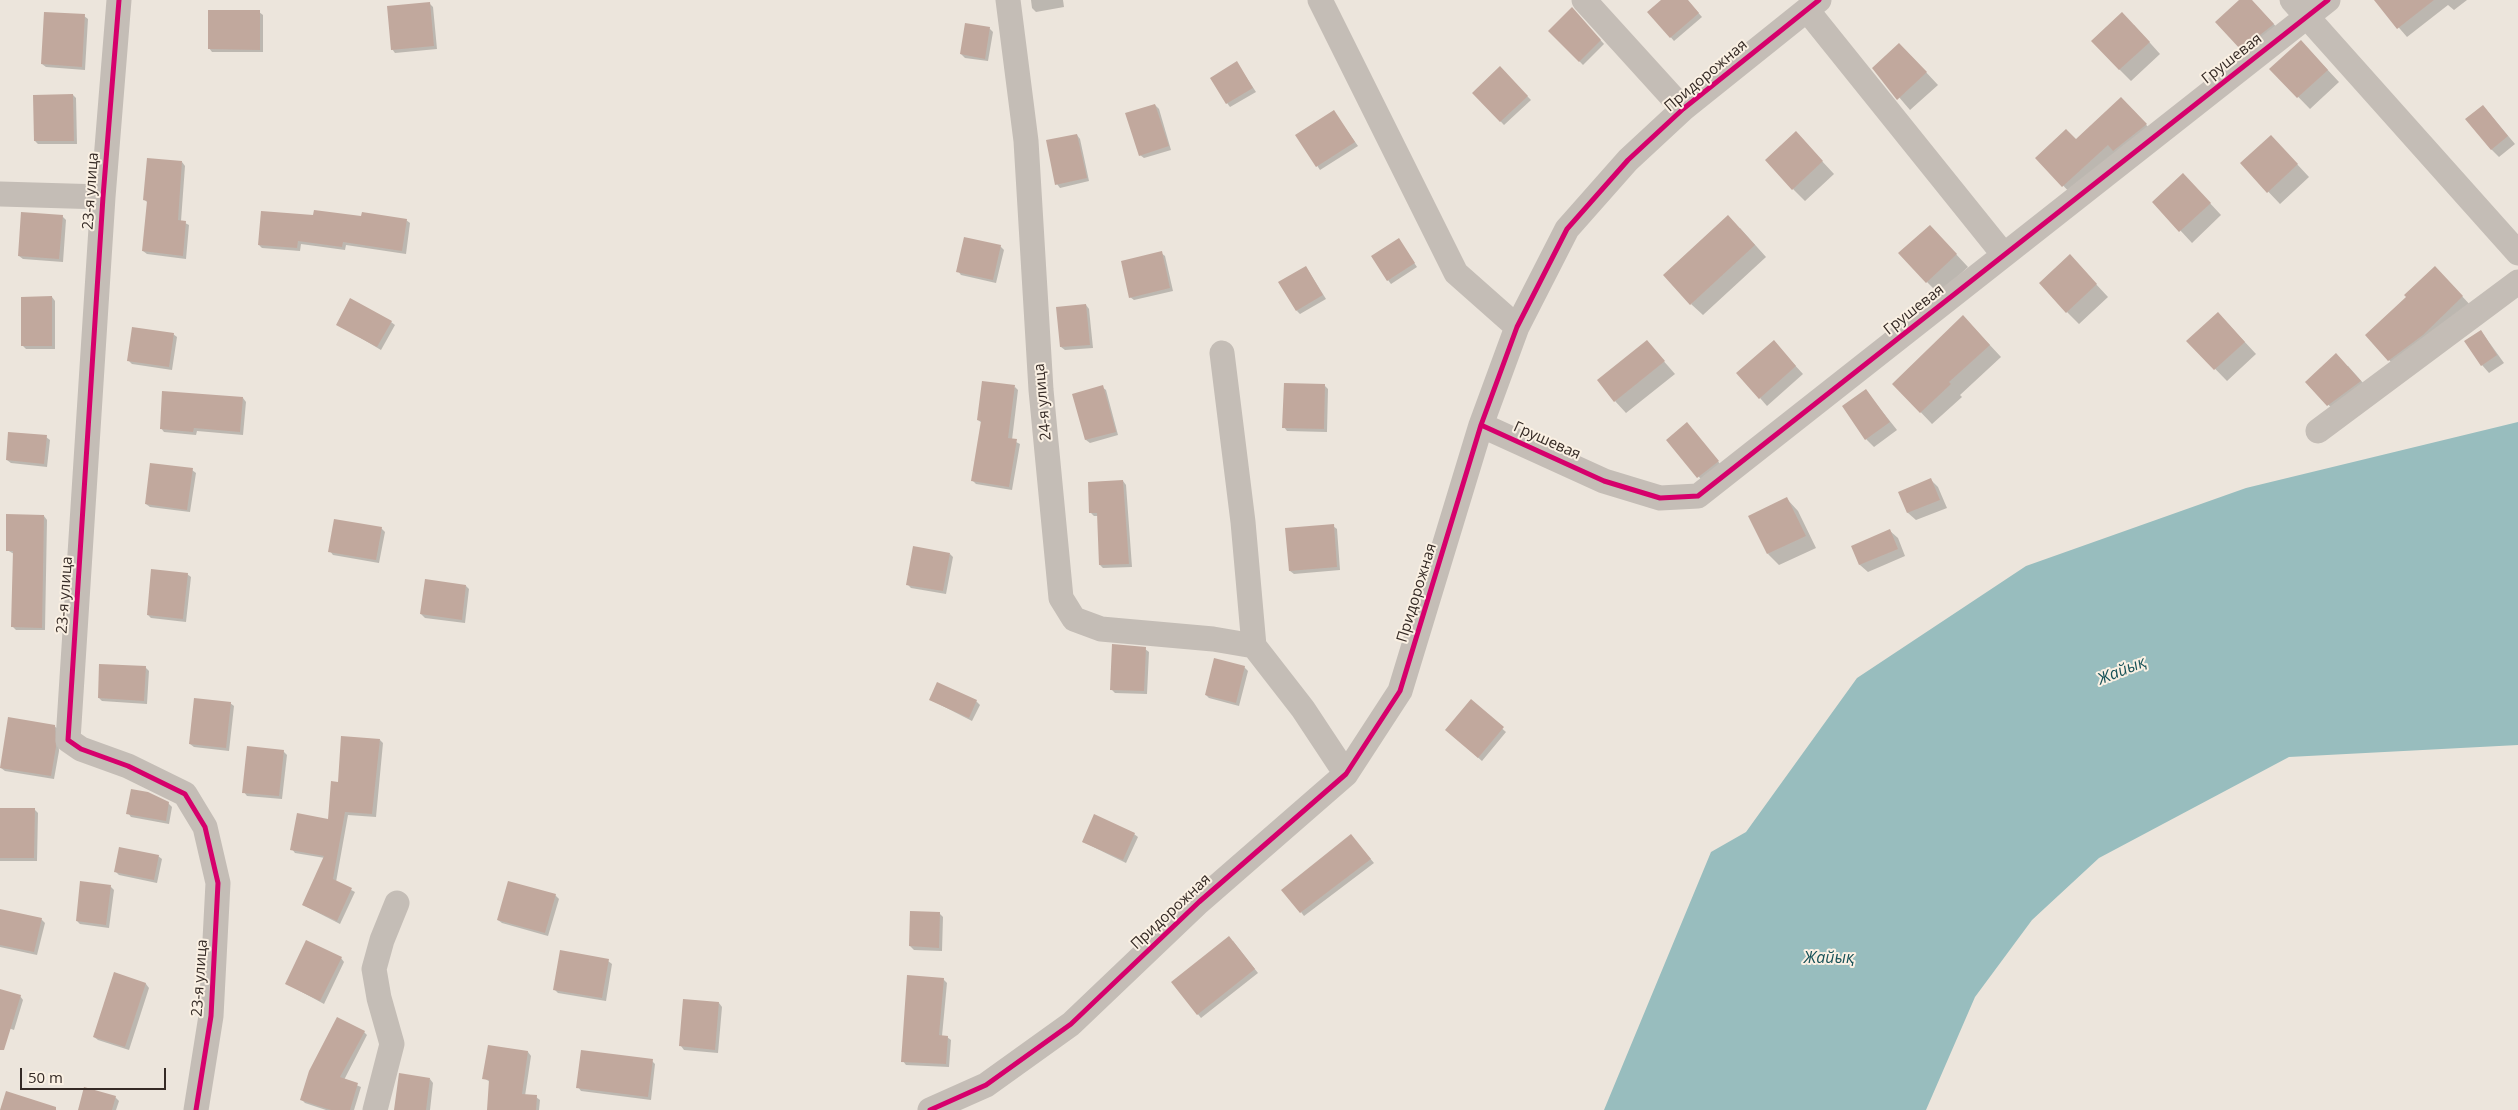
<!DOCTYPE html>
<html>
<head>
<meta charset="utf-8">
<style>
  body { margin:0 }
  #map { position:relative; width:2518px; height:1110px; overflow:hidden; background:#ece5dc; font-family:"Open Sans",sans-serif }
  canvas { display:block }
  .scale { position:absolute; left:20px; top:1068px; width:146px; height:22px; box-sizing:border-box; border:2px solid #352a25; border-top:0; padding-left:6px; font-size:15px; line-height:18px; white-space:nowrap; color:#352a25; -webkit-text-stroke:4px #faf0e3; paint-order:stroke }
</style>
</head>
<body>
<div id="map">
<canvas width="2518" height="1110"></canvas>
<div class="scale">50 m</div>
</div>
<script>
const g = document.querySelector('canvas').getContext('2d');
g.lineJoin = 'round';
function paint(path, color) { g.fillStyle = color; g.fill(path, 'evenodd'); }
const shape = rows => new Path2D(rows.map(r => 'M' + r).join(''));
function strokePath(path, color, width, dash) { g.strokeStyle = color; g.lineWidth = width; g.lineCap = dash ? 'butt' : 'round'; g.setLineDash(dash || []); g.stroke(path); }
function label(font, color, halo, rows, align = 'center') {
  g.font = font + ' "Open Sans",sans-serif'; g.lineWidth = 4; g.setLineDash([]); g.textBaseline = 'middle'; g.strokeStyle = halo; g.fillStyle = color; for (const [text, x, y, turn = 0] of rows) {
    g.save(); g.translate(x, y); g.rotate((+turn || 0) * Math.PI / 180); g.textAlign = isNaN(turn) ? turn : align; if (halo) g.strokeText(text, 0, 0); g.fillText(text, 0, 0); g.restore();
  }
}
const water = shape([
  [2518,422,2518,745,2289,757,2099,858,2032,920,1975,997,1926,1110,1604,1110,1711,852,1746,832,1857,678,2026,566,2246,488]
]);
const shadow = shape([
  [1031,0,1063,0,1064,7,1036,12,1032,8],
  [1663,0,1687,0,1702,17,1674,41,1649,12],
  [2241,0,2251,0,2285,36,2254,61,2217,22],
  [2375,0,2467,0,2454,10,2448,5,2407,37],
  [430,4,433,7,437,49,395,53,392,49],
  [259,12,263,15,263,52,212,52,209,48],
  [1575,12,1604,44,1583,65,1550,31],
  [84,16,88,19,85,70,46,67,42,64],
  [2134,25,2160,54,2131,81,2119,69],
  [989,28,993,32,988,61,965,58,961,54],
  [2312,53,2339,82,2310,109,2271,69],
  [1911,56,1938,85,1910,110,1874,68],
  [1237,63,1256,92,1230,107,1227,103],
  [1500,68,1531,100,1504,125,1474,93],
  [73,95,76,98,77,144,38,144,35,141],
  [1155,105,1159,109,1171,150,1144,158,1140,155],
  [2483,106,2515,144,2499,157,2491,149],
  [2133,110,2157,137,2075,198,2037,158,2076,140],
  [1334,112,1358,146,1320,170,1297,135],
  [1077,135,1080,139,1089,181,1060,188,1057,184],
  [1807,145,1834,174,1805,201,1793,189],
  [2282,148,2309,177,2280,204,2241,163],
  [182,162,185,166,181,221,189,225,186,259,147,254,143,251,148,203,145,200],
  [2195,187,2221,215,2192,243,2154,202],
  [62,216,66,220,63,262,23,259,19,256],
  [314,217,406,220,410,223,406,254,346,245,345,250,301,244,300,251,262,248,259,245],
  [1740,228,1766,257,1703,315,1691,304],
  [1941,238,1968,267,1939,294,1927,282],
  [1399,240,1417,267,1391,284,1388,280],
  [1000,246,1004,250,996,283,961,275,958,271],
  [1161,253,1165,256,1173,291,1134,300,1130,297],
  [1306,267,1326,299,1300,314,1297,311],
  [2081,268,2108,297,2079,324,2067,312],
  [2447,280,2473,308,2401,372,2389,360,2408,297],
  [52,297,55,301,55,349,26,349,22,345],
  [1086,305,1089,309,1093,348,1065,350,1061,347],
  [391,322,395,325,381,350,337,324],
  [2229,325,2256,354,2227,381,2188,341],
  [1974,328,2001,357,1960,395,1962,397,1932,424,1894,384],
  [2481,331,2504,363,2489,373,2482,365],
  [173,334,177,337,172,370,132,364,129,361],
  [1647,342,1675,374,1626,413,1615,401],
  [1781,350,1803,374,1767,406,1760,398],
  [2348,366,2372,393,2340,417,2307,382],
  [1325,386,1328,389,1327,432,1287,431,1284,427],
  [1015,387,1018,390,1012,440,1020,444,1012,490,976,484,972,480,982,423,978,420],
  [1102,387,1106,390,1118,435,1090,443,1086,440,1073,395],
  [1866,391,1897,430,1874,447,1866,439],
  [243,398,246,402,243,435,197,431,196,435,164,432,161,428],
  [1694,432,1725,470,1706,485,1667,440],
  [46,437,50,440,47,467,11,463,7,460],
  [192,470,196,473,190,512,150,507,146,504],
  [1931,480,1938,487,1947,508,1916,520,1908,513,1900,492],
  [1123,481,1126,485,1132,567,1103,568,1100,565,1098,516,1094,516,1091,513],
  [1787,499,1798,511,1816,548,1779,565,1768,554],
  [44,516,47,520,45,630,16,630,12,626,14,554,7,550],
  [1333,526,1337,529,1340,570,1294,574,1290,571],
  [381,528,385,532,379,563,333,555,330,551],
  [1890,531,1898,538,1905,556,1868,572,1860,565,1852,547],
  [950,554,953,557,946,594,911,588,907,584],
  [187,574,191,577,186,622,151,618,148,615],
  [466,586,469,589,465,623,425,618,421,614],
  [1145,649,1149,652,1147,694,1115,693,1111,689],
  [145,667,149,671,147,704,102,701,99,698],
  [1244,667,1248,671,1239,706,1209,698,1206,695],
  [931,700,976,701,980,705,972,721],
  [1471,701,1506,732,1482,761,1450,733],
  [230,703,234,706,229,751,194,747,190,744],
  [54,726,58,729,59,751,54,779,5,771,1,768],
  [380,740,383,743,376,817,348,815,336,882,355,892,340,924,303,905,325,858,295,853,292,849,329,820,339,783],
  [283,751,287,755,282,799,247,796,244,792],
  [168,803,172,807,169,824,131,817,128,813],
  [0,809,34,809,38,813,37,861,0,861],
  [1134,834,1138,837,1126,863,1083,842],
  [1354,839,1374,863,1304,916,1301,912],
  [158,856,162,859,157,883,119,875,116,872],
  [110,886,114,890,109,928,80,924,77,921],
  [555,895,559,899,548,936,502,923,498,920],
  [0,910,41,919,45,923,37,955,0,947],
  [939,913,943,917,942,951,914,950,910,946],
  [1233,941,1258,973,1201,1018,1172,982],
  [341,958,344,962,324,1004,287,984],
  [608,961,612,964,606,1001,558,993,554,989],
  [114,974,146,984,149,988,129,1050,98,1040,94,1037],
  [943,979,947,983,942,1036,947,1037,951,1040,949,1067,906,1065,903,1061],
  [0,990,20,996,23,1000,14,1030,0,1025],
  [719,1003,722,1007,718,1053,684,1050,681,1046],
  [364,1032,367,1035,344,1080,361,1087,354,1110,326,1110,305,1103,301,1099],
  [489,1046,528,1052,531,1056,525,1096,536,1097,540,1100,539,1110,488,1110,490,1082,484,1078],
  [652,1061,655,1064,651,1100,581,1091,578,1087],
  [430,1079,433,1083,430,1110,395,1110],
  [115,1097,119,1101,116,1110,79,1110]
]);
const building = shape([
  [1661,0,1688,0,1699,13,1670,38,1647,12],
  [2239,0,2252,0,2274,24,2241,50,2215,22],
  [2374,0,2434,0,2397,29],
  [430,2,434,46,391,50,387,6],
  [1572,7,1601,40,1579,62,1548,31],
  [208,10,260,10,260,50,208,49],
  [44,12,85,14,82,67,41,64],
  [2122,12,2150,42,2119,70,2091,41],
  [965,23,990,27,985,59,960,54],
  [2301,40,2328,70,2297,98,2269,69],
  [1899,43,1927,72,1897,100,1872,68],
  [1237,61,1253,88,1226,104,1210,78],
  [1500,66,1528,96,1500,122,1472,93],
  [73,94,74,141,34,141,33,95],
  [2121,97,2147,124,2113,151,2108,145,2062,187,2035,158,2066,129,2076,139],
  [1155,104,1169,146,1139,156,1125,113],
  [2483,105,2508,136,2491,150,2465,119],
  [1334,110,1355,142,1316,167,1295,135],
  [1796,131,1823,161,1792,190,1765,160],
  [1077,134,1087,178,1055,185,1046,140],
  [2271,135,2298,164,2267,193,2240,163],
  [147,158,182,161,178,220,186,221,183,256,142,251,147,201,143,200],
  [2183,173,2211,203,2179,232,2152,202],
  [314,210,361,216,362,212,407,219,402,251,343,242,342,247,298,241,297,248,258,245,261,211,313,215],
  [21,212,63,215,59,259,18,256],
  [1728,215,1755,245,1690,305,1663,275],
  [1930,225,1957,254,1926,283,1898,253],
  [964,237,1001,245,993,280,956,272],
  [1399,238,1415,263,1387,281,1371,256],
  [1162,251,1170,288,1129,298,1121,261],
  [2070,254,2097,284,2066,313,2039,283],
  [1306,266,1323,295,1296,311,1278,282],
  [2435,266,2463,296,2423,335,2388,361,2365,335,2406,297,2404,295],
  [52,296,52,346,21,346,21,297],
  [350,298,392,321,377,347,336,325],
  [1086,304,1090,345,1060,347,1056,307],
  [2218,312,2245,342,2214,370,2186,341],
  [1963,315,1990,345,1949,382,1951,384,1920,413,1892,384],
  [132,327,174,333,169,367,127,361],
  [2481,330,2497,355,2481,366,2464,341],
  [1647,340,1665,361,1614,402,1597,380],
  [1774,340,1796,366,1759,399,1736,373],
  [2336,353,2361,381,2327,406,2305,382],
  [982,381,1015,385,1008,438,1017,439,1009,487,971,481,981,421,977,420],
  [1284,383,1325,384,1324,429,1282,428],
  [1103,385,1116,432,1085,440,1072,394],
  [1866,389,1890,422,1865,440,1842,406],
  [162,391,243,397,240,432,194,428,193,432,160,429],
  [1687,422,1719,461,1697,478,1666,440],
  [8,432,47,435,44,464,6,460],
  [150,463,193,468,187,510,145,504],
  [1931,478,1940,500,1907,513,1898,492],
  [1123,480,1129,564,1099,565,1097,513,1089,513,1088,482],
  [1787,497,1806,536,1767,554,1748,516],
  [6,514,44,515,42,628,11,627,13,551,6,551],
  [334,519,382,527,376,560,328,552],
  [1334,524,1337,567,1289,571,1285,528],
  [1890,529,1898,549,1859,565,1851,546],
  [913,546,950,553,943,591,906,585],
  [151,569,188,573,183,619,147,615],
  [425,579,466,585,462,620,420,614],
  [1112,644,1146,647,1144,691,1110,690],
  [1214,658,1245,666,1236,703,1205,695],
  [99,664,146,666,144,701,98,698],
  [937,682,977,700,969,718,929,700],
  [194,698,231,702,226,748,189,744],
  [1471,699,1504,727,1478,758,1445,730],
  [8,717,55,725,56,747,51,776,0,768],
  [341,736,380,739,372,814,345,812,333,879,352,888,337,921,302,905,324,856,290,850,297,813,328,819,331,781,338,782],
  [247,746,284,750,279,796,242,793],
  [131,789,148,792,169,802,166,821,126,814],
  [0,808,35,808,34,858,0,858],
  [1094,814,1135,833,1123,860,1082,842],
  [1351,834,1371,859,1300,913,1281,890],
  [119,847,159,855,154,880,114,872],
  [80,881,111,885,106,925,76,921],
  [508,881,556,894,545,933,497,920],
  [0,909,42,918,34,952,0,945],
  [910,911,940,912,939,948,909,946],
  [1229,936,1255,969,1197,1015,1171,982],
  [306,940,342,957,320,1001,285,984],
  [560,950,609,959,602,998,553,990],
  [114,972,146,983,125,1047,93,1037],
  [907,975,944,978,939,1035,948,1036,946,1064,901,1062],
  [0,989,21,995,4,1050,0,1050],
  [683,999,719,1002,715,1050,679,1046],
  [337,1017,365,1031,340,1077,358,1083,350,1110,331,1110,300,1100,309,1071],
  [488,1045,528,1051,522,1094,537,1095,536,1110,487,1110,489,1080,482,1079],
  [581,1050,653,1059,648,1097,576,1088],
  [399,1073,430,1078,426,1110,394,1110],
  [84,1087,116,1096,112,1110,78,1110],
  [6,1091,56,1107,56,1110,0,1110]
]);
const minor = shape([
  [119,0,103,197,68,740,81,749,128,766,185,794,205,827,218,883,211,1016,196,1110],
  [1008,0,1026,141,1041,390,1061,598,1074,619,1101,629,1213,639,1254,646],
  [1320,0,1456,273,1517,327],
  [1584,0,1683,109],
  [2292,0,2518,253],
  [1807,10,2004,255],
  [0,194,103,197],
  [1222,353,1243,522,1254,646,1303,709,1346,774],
  [1481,425,1604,481,1660,498,1698,496,2328,0],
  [2318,431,2518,282],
  [375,1110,392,1044,379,998,374,969,382,940,397,903],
  [930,1110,986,1085,1071,1024,1199,902,1346,774,1400,691,1481,425,1517,327,1567,229,1628,160,1683,109,1819,0]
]);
const cycleway = shape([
  [119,0,103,197,68,740,81,749,128,766,185,794,205,827,218,883,211,1016,196,1110],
  [1481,425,1604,481,1660,498,1698,496,2328,0],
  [930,1110,986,1085,1071,1024,1199,902,1346,774,1400,691,1481,425,1517,327,1567,229,1628,160,1683,109,1819,0]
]);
const streetNames = [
  ["Грушевая",2232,59,-38],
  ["Придорожная",1706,76,-40],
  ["23-я улица",91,191,-86],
  ["Грушевая",1914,310,-38],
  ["24-я улица",1043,402,-95],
  ["Грушевая",1547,441,24],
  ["Придорожная",1417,593,-73],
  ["23-я улица",65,595,-86],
  ["Придорожная",1171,912,-43],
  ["23-я улица",200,978,-86]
];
const waterNames = [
  ["Жайық",2122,671,-22],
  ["Жайық",1829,958]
];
paint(water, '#98bdbe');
paint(shadow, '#0003');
paint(building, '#c1a89d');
strokePath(minor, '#c4bdb6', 25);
strokePath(cycleway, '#d6006c', 5);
label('15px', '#352a25', '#faf0e3', streetNames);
label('italic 16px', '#185258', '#faf0e3', waterNames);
</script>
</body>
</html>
